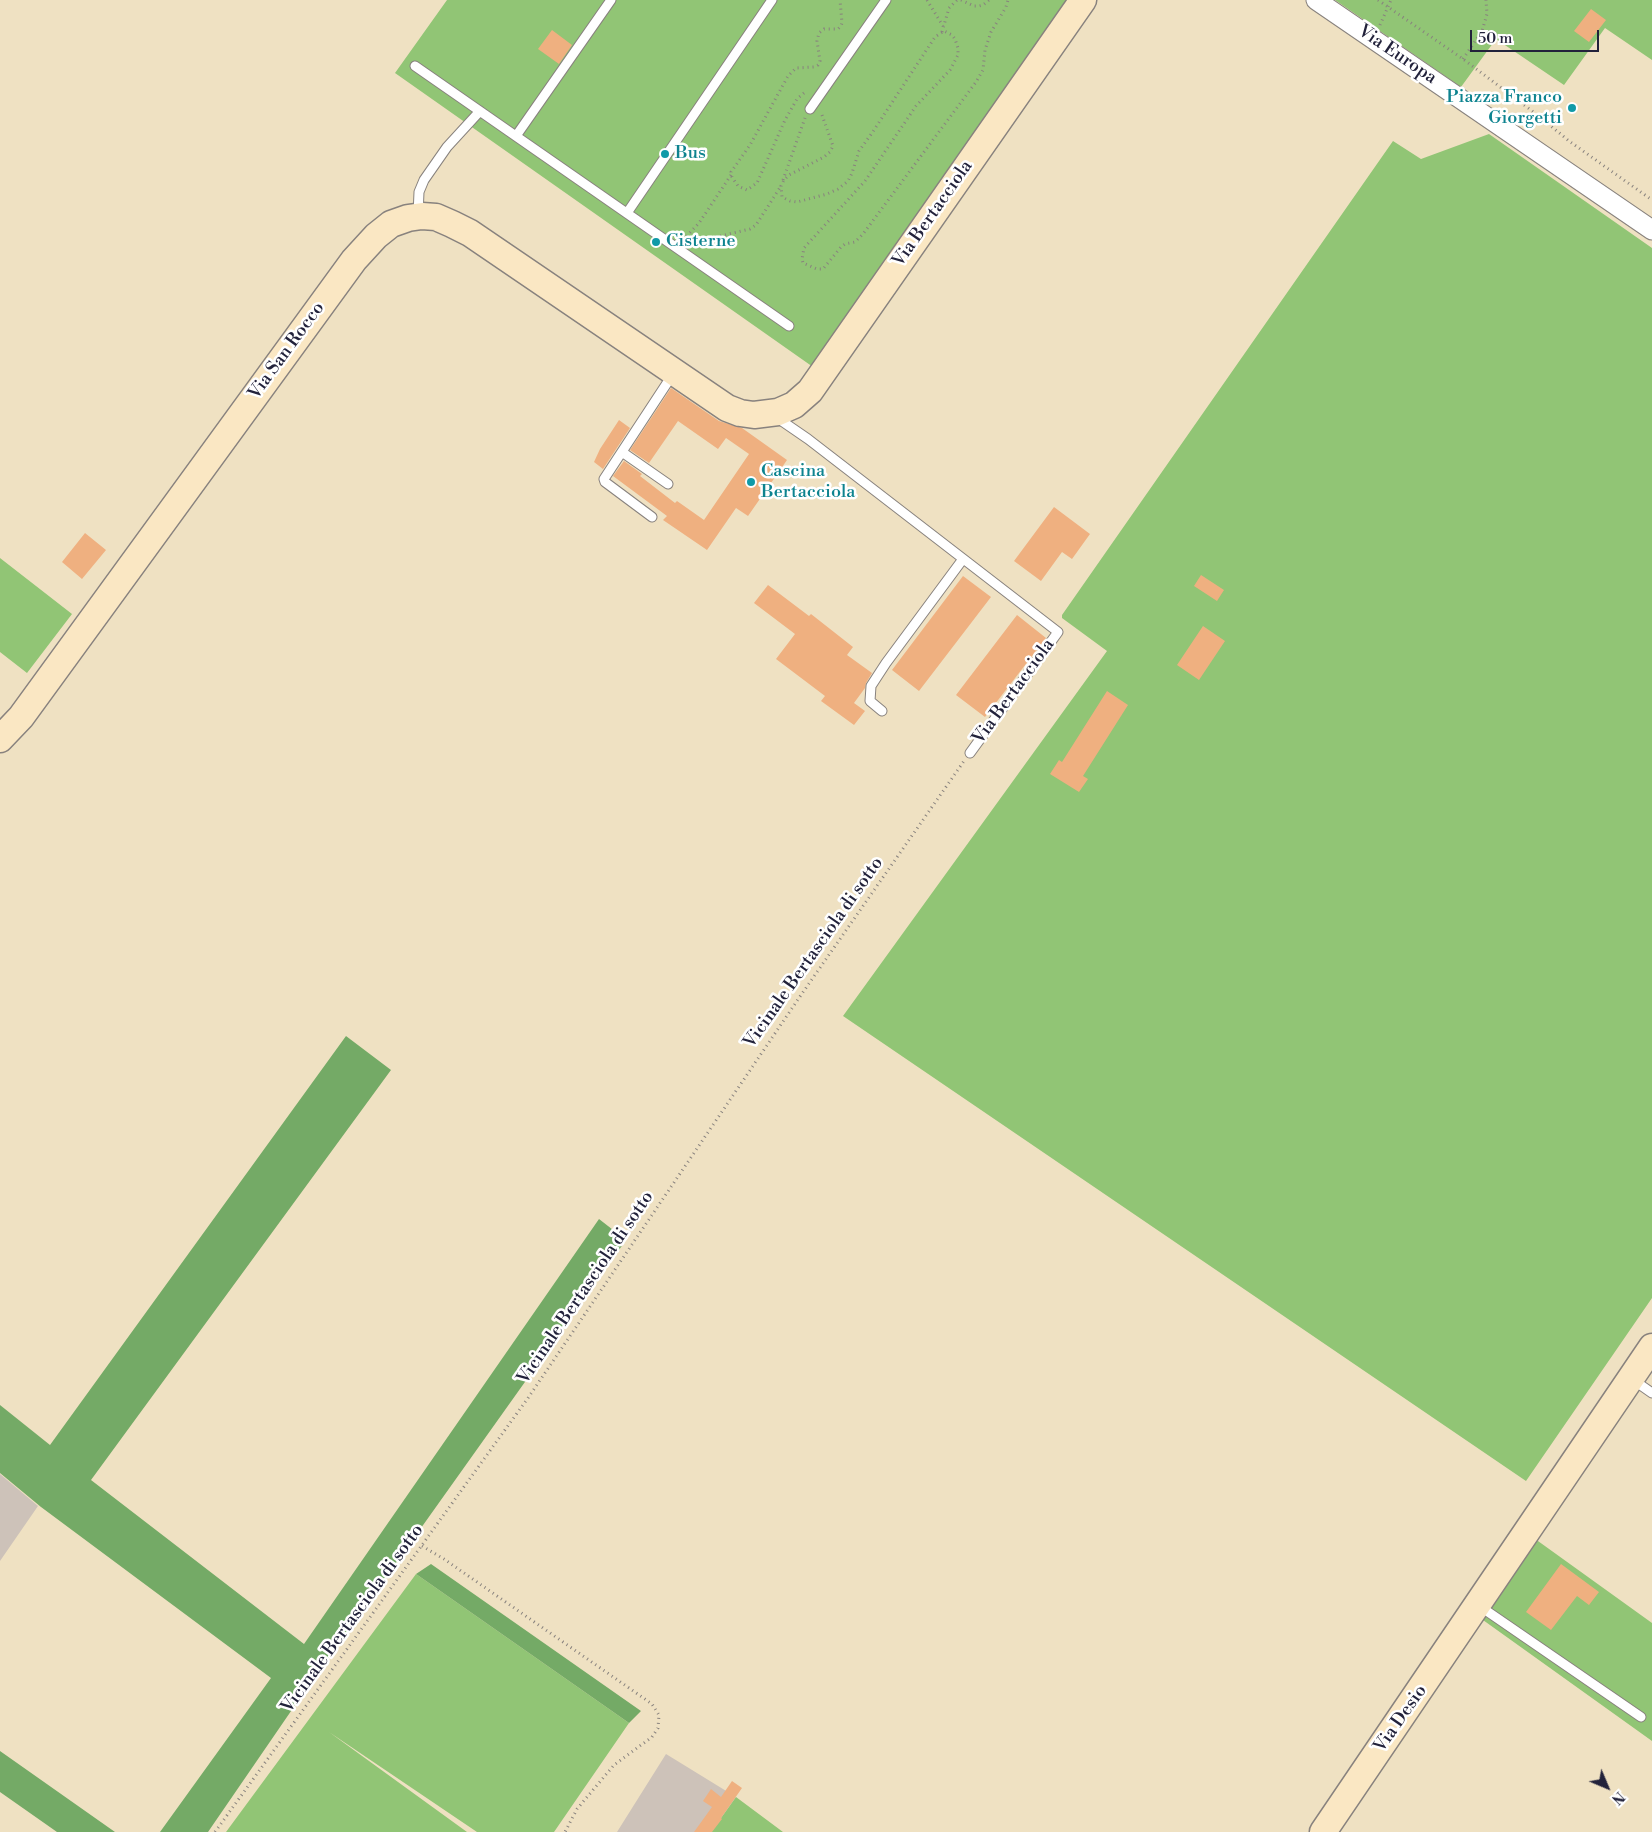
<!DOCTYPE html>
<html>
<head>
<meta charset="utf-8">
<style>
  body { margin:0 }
  #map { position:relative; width:1652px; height:1832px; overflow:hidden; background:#efe1c2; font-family:"Libre Bodoni",serif }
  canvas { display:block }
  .north { position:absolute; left:1582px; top:1762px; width:50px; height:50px; -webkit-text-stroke:4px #fff; paint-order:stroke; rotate:135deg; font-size:14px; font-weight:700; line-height:20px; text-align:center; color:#22223b }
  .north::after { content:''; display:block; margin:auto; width:18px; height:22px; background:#22223b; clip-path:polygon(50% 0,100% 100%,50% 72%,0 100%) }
  .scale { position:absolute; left:1470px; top:30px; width:129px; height:22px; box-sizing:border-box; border:2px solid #22223b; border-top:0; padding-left:6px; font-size:15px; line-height:18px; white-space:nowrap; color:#22223b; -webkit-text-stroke:4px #fff; paint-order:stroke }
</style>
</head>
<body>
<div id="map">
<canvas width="1652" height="1832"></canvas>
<div class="north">N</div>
<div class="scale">50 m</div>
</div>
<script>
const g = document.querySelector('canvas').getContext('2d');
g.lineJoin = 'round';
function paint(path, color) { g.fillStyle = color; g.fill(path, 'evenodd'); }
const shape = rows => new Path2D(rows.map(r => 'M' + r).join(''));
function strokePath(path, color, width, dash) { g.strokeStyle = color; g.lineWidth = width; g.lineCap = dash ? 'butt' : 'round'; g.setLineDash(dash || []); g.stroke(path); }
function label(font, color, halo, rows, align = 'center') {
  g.font = font + ' "Libre Bodoni",serif'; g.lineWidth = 5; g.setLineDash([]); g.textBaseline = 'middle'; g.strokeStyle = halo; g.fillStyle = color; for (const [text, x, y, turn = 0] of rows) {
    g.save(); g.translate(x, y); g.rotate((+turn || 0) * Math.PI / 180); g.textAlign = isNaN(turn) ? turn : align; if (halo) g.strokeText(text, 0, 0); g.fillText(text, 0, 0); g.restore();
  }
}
const industrial = shape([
  [0,1474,38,1506,0,1561],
  [666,1754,736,1797,711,1832,617,1832]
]);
const green = shape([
  [447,0,1067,0,813,367,395,73],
  [1335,0,1652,0,1652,60,1605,28,1564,85,1496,39,1461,87],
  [1489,134,1652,248,1652,1298,1526,1481,843,1016,1107,651,1062,618,1062,615,1393,141,1421,159],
  [0,558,72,614,27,673,0,652],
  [1531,1536,1652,1623,1652,1741,1476,1615],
  [416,1574,629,1723,554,1832,477,1832,329,1732,467,1832,226,1832],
  [736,1797,783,1832,711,1832]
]);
const forest = shape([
  [346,1036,391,1070,91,1480,304,1644,599,1219,626,1240,300,1698,208,1832,160,1832,271,1678,41,1507,0,1473,0,1405,50,1445],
  [431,1564,641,1711,629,1723,416,1574],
  [0,1751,115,1832,57,1832,0,1792]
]);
const building = shape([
  [1591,9,1606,20,1589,42,1574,31],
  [552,30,572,45,559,64,538,49],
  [671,388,719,421,742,428,787,460,748,516,736,508,707,550,663,520,667,516,613,476,624,461,642,474,640,476,675,503,677,501,704,520,749,454,726,438,718,449,678,421,649,463,630,450],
  [619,420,630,428,603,469,594,462,600,449],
  [1054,507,1090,534,1072,559,1062,552,1041,581,1014,561],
  [85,533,106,550,82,579,62,562],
  [1201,575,1224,590,1217,601,1194,586],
  [963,576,991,597,919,691,892,670],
  [768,585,809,616,811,614,853,647,847,655,872,673,866,683,865,688,854,703,865,711,854,725,821,701,825,696,776,659,795,634,754,603],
  [1017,615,1046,638,985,717,956,695],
  [1203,626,1225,641,1199,680,1177,665],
  [1107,691,1128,705,1083,776,1088,779,1079,792,1050,774,1059,760,1062,762],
  [1561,1564,1599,1592,1589,1605,1577,1596,1551,1630,1526,1612],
  [732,1781,742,1788,721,1818,722,1819,712,1832,694,1832,712,1807,703,1801,711,1789,721,1797]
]);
const path = shape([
  [927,0,943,26],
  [961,0,974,6,979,6,983,5,989,0],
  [1378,0,1463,59,1540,117,1569,141,1652,200],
  [1380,25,1391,0],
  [942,32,949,8,957,0],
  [1463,59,1482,31,1487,14,1486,0],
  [804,93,797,99,785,120,757,183,747,190,738,186,732,177,731,172,750,145,788,76,796,68,814,67,818,65,820,61,817,41,819,33,824,29,838,29,841,26,842,23,840,0],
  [822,115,833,146,830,152,824,157,789,175,784,180,781,186,782,197,790,201,797,202,827,194,838,189,848,181,852,173,859,151,872,133,935,37,944,31,952,35,955,39,958,48,958,55,950,70,916,106,865,181,804,248,802,259,803,263,817,269,823,269,841,247,845,244,855,242,863,234,976,82,983,70,985,50,991,32,1006,7,1008,0],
  [783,180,805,118],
  [683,240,699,223,731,175],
  [691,243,750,229,756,225,781,186],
  [422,1546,444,1559,652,1704,659,1715,658,1728,652,1737,614,1765,577,1809,565,1832],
  [215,1832,528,1398,801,995,964,761]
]);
const lane = shape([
  [415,66,789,326],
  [810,109,886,0],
  [516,136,611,0],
  [627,213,772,0],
  [418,215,419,192,424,180,447,147,480,111],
  [776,417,808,439,1058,632,970,753],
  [622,452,668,484],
  [652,517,605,482,604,479,673,374],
  [882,711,870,701,871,686,886,663,963,559],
  [1632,1379,1652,1393],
  [1478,1605,1641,1717]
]);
const street = shape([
  [1316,0,1652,230]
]);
const secondary = shape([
  [0,739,21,717,354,260,376,236,391,224,408,218,422,216,436,217,452,224,470,233,727,408,740,413,754,415,778,412,794,405,810,391,1083,0],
  [1323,1832,1652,1347]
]);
const markers = [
  [1572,108,5,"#0f9aa8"],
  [665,154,5,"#0f9aa8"],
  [656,242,5,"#0f9aa8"],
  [751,482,5,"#0f9aa8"]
];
const streetNames = [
  ["Via Europa",1397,55,34],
  ["Via Bertacciola",933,214,-55],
  ["Via San Rocco",287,351,-54],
  ["Via Bertacciola",1014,692,-54],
  ["Vicinale Bertasciola di sotto",814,953,-55],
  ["Vicinale Bertasciola di sotto",586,1288,-56],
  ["Vicinale Bertasciola di sotto",353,1619,-54],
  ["Via Desio",1401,1719,-55]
];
const cultureNames = [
  ["Piazza Franco",1562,98,"right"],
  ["Giorgetti",1562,119,"right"],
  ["Bus",675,154],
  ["Cisterne",666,242],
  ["Cascina",761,472],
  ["Bertacciola",761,493]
];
paint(industrial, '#cdc2b9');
paint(green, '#91c575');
paint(forest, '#74aa66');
paint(building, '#efb080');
strokePath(lane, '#88827e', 11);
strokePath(street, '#88827e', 21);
strokePath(secondary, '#88827e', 29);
strokePath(path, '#88827e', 3, [1, 4]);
strokePath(lane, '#fff', 9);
strokePath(street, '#fff', 19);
strokePath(secondary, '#fae7c3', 26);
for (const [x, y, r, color] of markers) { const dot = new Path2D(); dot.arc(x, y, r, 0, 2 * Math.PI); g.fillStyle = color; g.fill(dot); strokePath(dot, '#fff', 2); }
label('18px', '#22223b', '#fff', streetNames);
label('18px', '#0d838f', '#fff', cultureNames, 'left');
</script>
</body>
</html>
